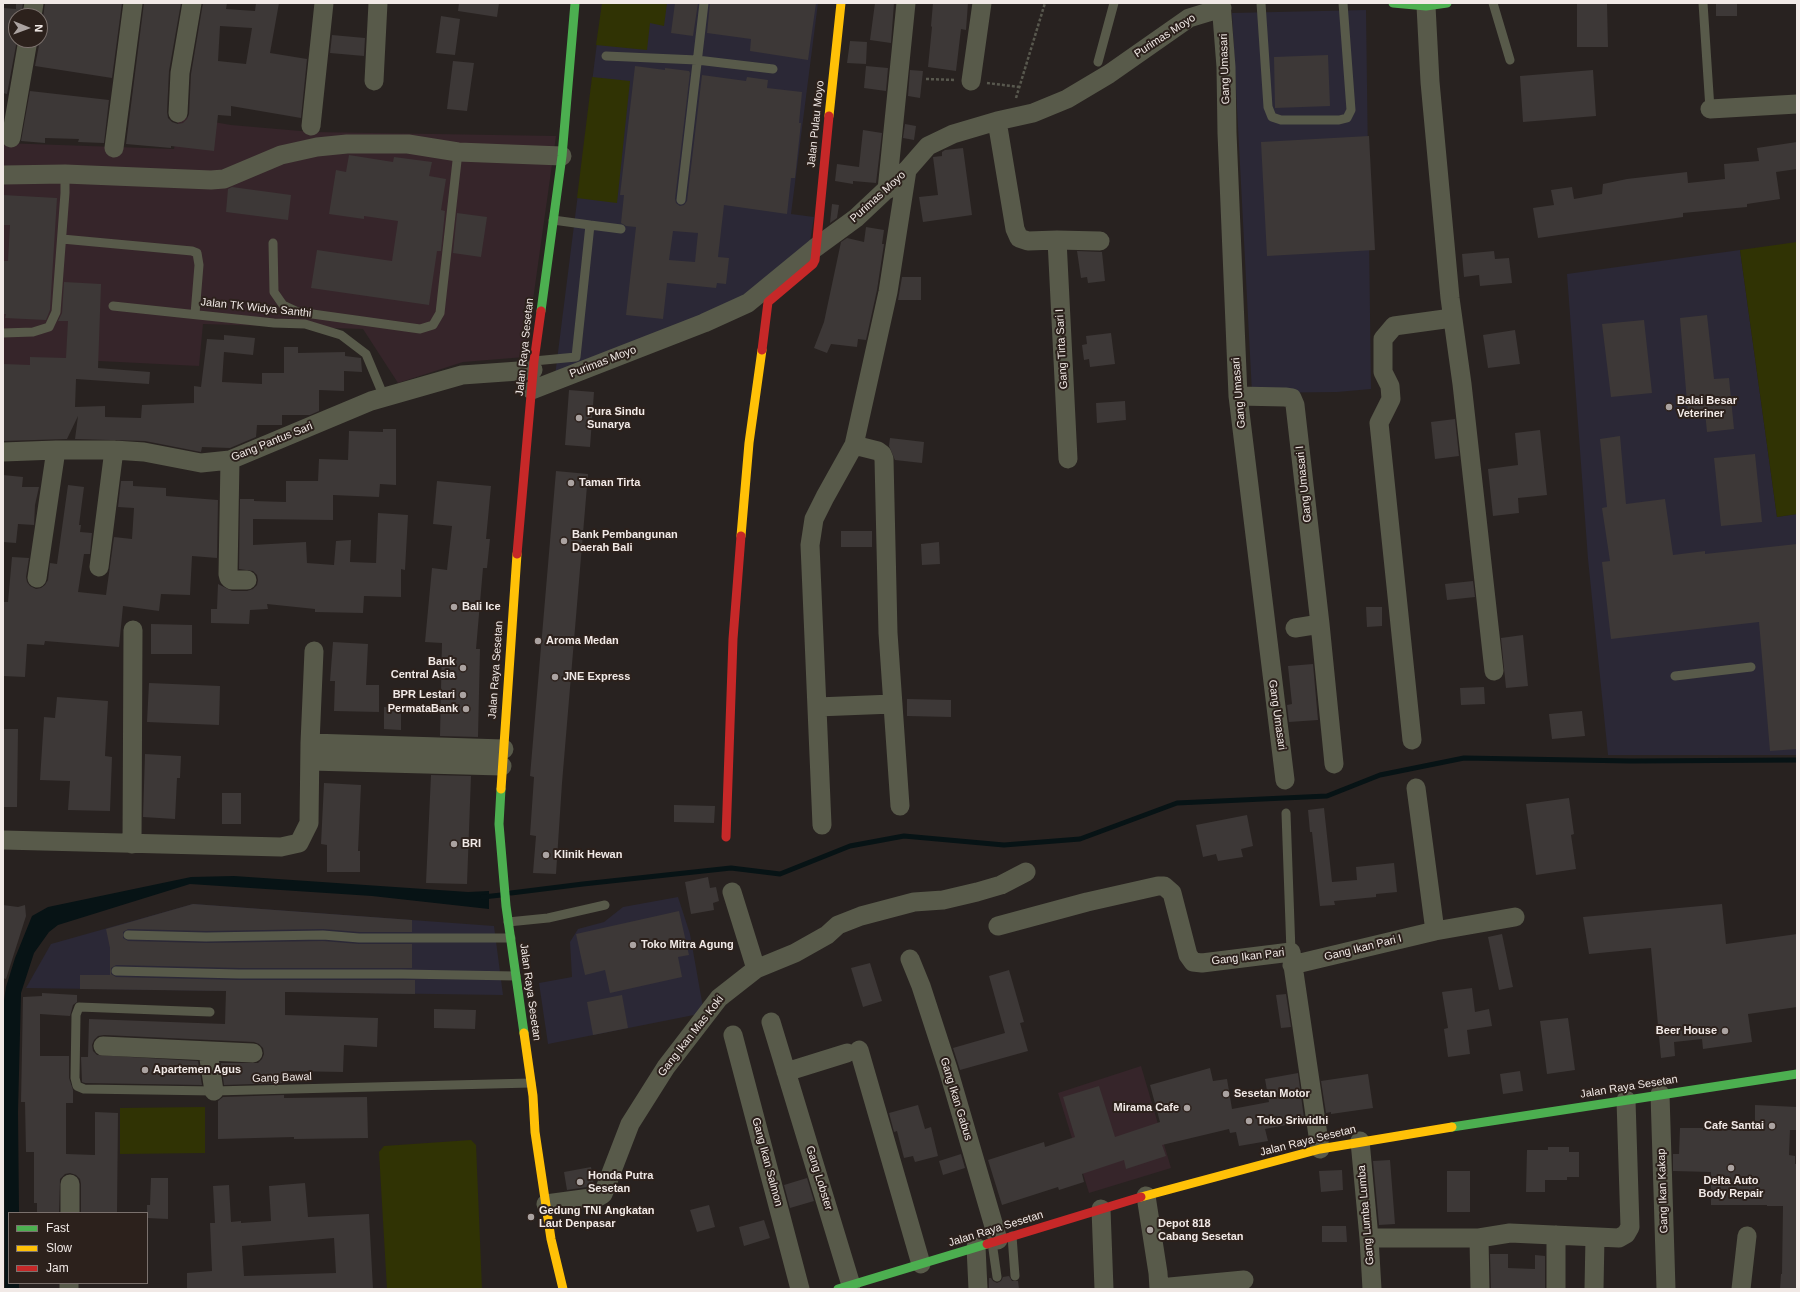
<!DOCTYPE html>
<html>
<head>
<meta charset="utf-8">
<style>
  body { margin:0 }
  #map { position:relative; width:1800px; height:1292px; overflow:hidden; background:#282220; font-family:Helvetica,sans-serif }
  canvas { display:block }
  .frame { position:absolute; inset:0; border:4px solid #f1e9e6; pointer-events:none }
  .legend { position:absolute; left:8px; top:1212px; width:140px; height:72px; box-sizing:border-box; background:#2c211c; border:1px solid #7b716d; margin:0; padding:5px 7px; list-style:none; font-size:12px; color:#f1e9e6 }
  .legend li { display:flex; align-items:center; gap:8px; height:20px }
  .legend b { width:20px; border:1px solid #7b716d }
  .north { position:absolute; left:8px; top:8px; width:40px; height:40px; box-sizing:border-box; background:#2c211c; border:1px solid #7b716d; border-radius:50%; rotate:91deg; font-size:11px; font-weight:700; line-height:16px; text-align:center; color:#f1e9e6 }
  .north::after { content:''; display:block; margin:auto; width:14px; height:18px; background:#aba3a1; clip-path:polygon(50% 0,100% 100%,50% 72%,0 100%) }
</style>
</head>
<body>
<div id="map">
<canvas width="1800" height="1292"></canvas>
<div class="frame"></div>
<ul class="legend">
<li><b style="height:5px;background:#4caf50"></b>Fast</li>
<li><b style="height:5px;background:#ffc107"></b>Slow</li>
<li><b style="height:5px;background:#c62828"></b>Jam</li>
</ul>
<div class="north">N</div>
</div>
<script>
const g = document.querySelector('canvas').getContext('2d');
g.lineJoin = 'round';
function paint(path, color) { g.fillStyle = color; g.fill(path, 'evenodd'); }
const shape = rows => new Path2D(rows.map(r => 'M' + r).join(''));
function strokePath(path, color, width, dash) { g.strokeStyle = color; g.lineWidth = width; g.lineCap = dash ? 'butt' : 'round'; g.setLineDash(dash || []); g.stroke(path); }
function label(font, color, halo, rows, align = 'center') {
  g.font = font + ' Helvetica,sans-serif'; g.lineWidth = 4; g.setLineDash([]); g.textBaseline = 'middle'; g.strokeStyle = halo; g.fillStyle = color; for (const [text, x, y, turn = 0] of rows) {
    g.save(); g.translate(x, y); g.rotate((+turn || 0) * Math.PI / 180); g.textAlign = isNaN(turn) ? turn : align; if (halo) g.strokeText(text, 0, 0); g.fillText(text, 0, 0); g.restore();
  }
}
const commercial = shape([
  [602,3,818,3,791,214,814,217,809,248,740,304,555,376],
  [1366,10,1371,389,1337,392,1252,393,1232,13],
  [1740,250,1777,517,1797,514,1797,755,1608,755,1588,559,1567,274],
  [678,897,690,934,704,1013,548,1044,539,983,572,977,570,942,578,929,604,922,623,907],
  [193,904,494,926,503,995,26,988,51,944]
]);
const industrial = shape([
  [179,116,231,125,312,132,556,136,525,357,463,362,398,383,363,329,203,324,199,366,59,359,3,377,3,143,174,149],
  [1141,1066,1171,1168,1089,1193,1058,1093]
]);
const green = shape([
  [602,3,667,3,664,26,650,23,647,50,596,45],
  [592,77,630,81,617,203,577,198],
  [1797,242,1797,514,1777,517,1740,250],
  [205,1107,205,1153,120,1154,120,1108],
  [471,1140,476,1145,482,1289,387,1289,379,1152,384,1146]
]);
const water = shape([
  [234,876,468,892,489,891,489,909,372,896,190,884,58,925,49,932,34,953,21,993,18,1112,19,1213,9,1213,9,1283,19,1283,19,1289,5,1289,3,1007,6,987,15,958,32,916,48,907,191,877]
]);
const stream = shape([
  [511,893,583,884,731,868,780,874,850,846,904,836,1004,845,1080,839,1177,803,1327,796,1380,775,1464,758,1631,761,1797,760],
  [483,897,501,895]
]);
const building = shape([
  [16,3,23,3,21,16,16,16,17,40,7,94,3,93,3,8,16,9],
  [45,3,122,3,112,78,35,66,40,40,40,23,43,18],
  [144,3,181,3,169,71,167,112,168,118,172,122,178,124,183,123,187,119,189,114,191,74,203,3,227,3,226,9,255,11,256,3,279,3,270,53,307,59,301,118,231,106,231,116,218,115,214,151,171,146,171,148,126,144],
  [220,26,252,28,246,64,218,61],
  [459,3,499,3,497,17,458,11],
  [675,3,698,3,693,36,671,33],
  [710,3,816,3,808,60,750,51,751,39,707,33],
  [875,3,894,3,891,43,870,40],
  [933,3,968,3,966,30,961,29,956,71,928,67,932,27,931,26],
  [1577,3,1607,3,1608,47,1577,47],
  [1716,3,1737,3,1737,16,1716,16],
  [441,16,460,19,455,55,436,53],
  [332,35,365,38,364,56,330,53],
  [850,41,867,42,866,64,847,63],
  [1328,55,1330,106,1275,108,1274,57],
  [453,61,474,63,467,111,447,109],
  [635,66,665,70,665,68,689,71,690,73,675,199,676,203,680,206,684,205,687,201,702,75,746,81,747,77,768,80,767,88,802,92,799,123,801,123,795,178,791,178,787,214,724,205,718,257,729,258,726,284,717,283,716,288,667,283,663,319,626,315,636,227,626,226,621,223,624,195,620,195],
  [673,231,698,233,695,262,669,260],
  [866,66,888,68,886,91,864,88],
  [910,70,923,71,920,98,908,96],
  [1593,70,1596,116,1523,122,1520,76],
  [30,91,109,100,104,143,78,142,79,139,45,138,45,143,21,141],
  [905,124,916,126,914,140,903,138],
  [863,130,882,133,876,183,853,181,853,184,835,181,837,164,859,167],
  [1369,136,1375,250,1267,256,1261,142],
  [1797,142,1797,169,1776,172,1780,199,1747,204,1747,207,1683,213,1683,217,1538,238,1533,208,1554,205,1551,190,1572,187,1574,199,1602,194,1603,184,1627,179,1687,172,1688,183,1725,179,1724,164,1759,161,1757,148],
  [963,148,972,215,923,222,919,197,938,195,933,157,942,156,942,152,945,150],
  [349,155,393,162,394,157,432,162,429,176,446,179,441,210,445,211,441,251,437,251,429,305,311,288,317,250,392,261,398,221,364,216,364,219,329,214,336,170,346,172],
  [232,187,291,195,288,220,226,212,228,189],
  [3,195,57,198,50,310,46,320,5,318,6,314,3,314,3,261,8,261,10,225,3,225],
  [832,204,839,205,837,218,830,223],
  [457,213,487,217,481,257,453,253],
  [866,227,884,230,882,244,884,244,877,290,866,340,858,339,857,347,831,344,827,353,814,348,824,322,841,242,847,238,864,242],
  [1077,251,1102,252,1105,281,1088,283,1087,277,1081,278],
  [1494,251,1495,259,1509,258,1512,283,1480,286,1479,275,1464,277,1462,254],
  [902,277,921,277,921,300,898,300],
  [64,282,101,284,98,368,150,372,149,384,76,379,75,407,105,406,105,417,141,418,142,405,194,403,194,386,201,387,207,339,224,340,224,335,255,338,253,355,224,352,222,382,262,384,262,373,284,373,284,347,298,347,298,353,345,352,345,356,361,358,362,372,344,371,344,391,319,390,319,411,310,415,282,415,282,425,257,425,256,437,230,448,202,447,201,452,145,441,75,439,78,416,67,439,3,441,3,364,30,365,30,357,66,358,68,321,58,321,62,313],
  [1707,315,1714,379,1729,378,1734,429,1707,432,1705,412,1688,414,1680,318],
  [1644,320,1652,393,1611,397,1602,324],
  [1515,330,1520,364,1488,368,1483,335],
  [1111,333,1115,364,1090,367,1089,359,1084,360,1082,345,1087,344,1086,336],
  [569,390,594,392,590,447,565,445],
  [1125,401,1126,420,1097,423,1096,403],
  [1455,419,1459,456,1435,459,1431,422],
  [383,429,396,429,396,485,380,484,379,497,333,495,333,520,253,519,253,545,306,542,307,563,334,565,336,541,351,540,350,562,376,563,378,513,408,515,405,570,401,569,401,597,364,596,363,613,315,612,315,609,267,604,268,609,250,610,249,624,211,623,211,609,217,609,218,584,232,591,247,591,253,589,257,585,258,580,257,575,253,571,239,569,240,499,254,499,254,501,286,502,286,481,318,481,319,459,348,460,349,431,383,432],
  [1540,430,1547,495,1518,498,1519,513,1493,516,1488,469,1518,465,1515,433],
  [1620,436,1626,504,1665,499,1673,555,1705,551,1705,554,1797,544,1797,749,1770,751,1759,622,1611,639,1602,562,1610,561,1602,508,1607,507,1600,439],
  [890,438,924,442,922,463,895,460,889,446],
  [1755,454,1762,522,1721,526,1714,458],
  [556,471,588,474,562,783,556,874,533,873,536,836,530,835,534,777,530,776],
  [3,475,23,477,22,487,39,487,35,505,34,525,18,524,16,543,3,542],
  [121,481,133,481,133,486,166,488,166,496,218,500,217,558,192,556,190,595,161,594,159,611,123,606,119,647,45,641,44,645,27,644,25,677,3,676,3,602,8,602,12,557,29,558,26,577,27,582,30,586,36,589,41,588,45,585,48,580,50,563,57,564,68,485,84,487,79,525,81,525,80,532,92,533,90,554,84,554,78,592,106,595,114,537,132,539,134,508,118,507],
  [437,481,491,486,486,539,490,539,487,568,483,568,476,649,480,649,478,737,440,736,442,643,425,642,432,568,447,570,452,526,433,524],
  [841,531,872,531,872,547,841,547],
  [939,542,940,564,922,565,921,544],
  [1473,581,1475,597,1447,600,1445,584],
  [1366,607,1382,607,1382,626,1367,627],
  [151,624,192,625,192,654,151,654],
  [1523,635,1528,686,1506,688,1501,638],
  [333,642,368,644,366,685,379,685,379,712,334,711,335,681,330,681],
  [1313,664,1318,720,1289,722,1287,705,1292,704,1288,666],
  [149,683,220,686,219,725,147,722],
  [1484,687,1485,704,1461,705,1460,688],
  [57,697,108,701,105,756,112,757,110,811,68,810,70,781,40,780,44,717,55,718],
  [907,699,951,700,951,717,907,716],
  [384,707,401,708,401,730,384,729],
  [1582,711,1585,736,1552,739,1549,714],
  [3,729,18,729,17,807,3,807],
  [145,754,181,756,180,778,177,778,175,819,143,817],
  [431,775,471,776,467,884,426,883],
  [324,783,361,785,358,851,360,851,360,872,327,872,327,845,321,844],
  [222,793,241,793,241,824,222,824],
  [1569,798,1574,834,1571,835,1576,869,1536,875,1526,804],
  [674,805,715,806,714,823,674,822],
  [1324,808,1332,882,1357,880,1356,867,1394,863,1397,892,1376,894,1376,897,1334,901,1335,905,1320,906,1312,832,1310,832,1308,810],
  [1247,815,1253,846,1241,849,1243,857,1218,861,1216,854,1203,857,1196,825],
  [708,877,710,888,716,887,719,901,713,903,714,910,691,914,685,882],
  [193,904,412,920,412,932,359,932,323,929,206,931,128,929,123,932,123,938,128,941,206,943,323,941,359,944,412,944,412,968,239,968,116,965,111,968,111,974,116,977,239,980,415,980,415,994,285,992,285,1015,378,1018,377,1047,344,1045,343,1072,287,1071,284,1083,224,1085,221,1063,258,1063,262,1059,264,1054,263,1048,259,1044,254,1042,104,1035,98,1036,94,1040,92,1045,93,1051,97,1055,198,1061,202,1085,85,1083,82,1082,81,1057,88,1057,89,1019,225,1024,226,991,80,989,80,975,110,975,110,948,106,929],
  [1722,904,1726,944,1797,934,1797,1007,1748,1014,1752,1042,1703,1049,1702,1039,1674,1042,1675,1056,1661,1058,1651,948,1589,954,1583,917],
  [3,905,18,907,25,905,26,916,6,979,3,978],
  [679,911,689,955,678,957,682,977,610,993,605,970,585,975,576,934],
  [1502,934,1513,987,1499,990,1488,937],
  [870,963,882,1001,863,1007,851,968],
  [1009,970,1024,1022,1020,1023,1028,1051,960,1070,953,1048,1005,1033,989,976],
  [1472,988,1475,1012,1489,1009,1492,1026,1467,1030,1470,1054,1448,1057,1444,1029,1448,1028,1442,992],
  [42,993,77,995,77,1002,73,1005,70,1016,40,1014,40,1056,69,1056,69,1078,73,1090,73,1103,66,1103,66,1154,95,1155,95,1112,118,1113,117,1213,81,1213,81,1184,80,1179,76,1175,70,1173,65,1174,60,1179,59,1213,37,1213,37,1203,34,1203,34,1152,26,1152,25,1102,21,1102,23,997,42,996],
  [1286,994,1291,1027,1281,1028,1276,995],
  [622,995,628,1028,593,1035,587,1002],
  [434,1009,476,1010,475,1029,434,1028],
  [1568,1018,1575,1070,1547,1074,1540,1021],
  [1210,1068,1213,1081,1227,1079,1232,1109,1269,1102,1265,1079,1298,1073,1304,1118,1301,1118,1302,1122,1265,1129,1268,1141,1239,1146,1236,1132,1230,1133,1229,1129,1162,1145,1166,1156,1126,1169,1124,1160,1082,1174,1084,1182,1059,1190,1058,1187,1002,1205,988,1160,1044,1142,1045,1147,1075,1137,1063,1097,1099,1086,1115,1137,1160,1122,1150,1085],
  [1520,1071,1523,1091,1503,1094,1500,1074],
  [1368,1074,1373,1108,1331,1114,1331,1112,1326,1113,1321,1081],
  [284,1095,284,1098,367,1097,368,1138,294,1139,294,1137,218,1139,218,1101,223,1097],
  [918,1105,925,1129,931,1127,938,1156,915,1162,913,1156,904,1158,897,1131,894,1132,889,1113],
  [1755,1105,1797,1107,1797,1130,1790,1130,1789,1155,1795,1156,1795,1164,1797,1164,1797,1289,1780,1289,1781,1274,1782,1274,1783,1206,1767,1206,1767,1205,1711,1205,1711,1172,1673,1171,1673,1154,1679,1154,1680,1128,1703,1128,1703,1130,1755,1130],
  [1548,1147,1569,1147,1569,1152,1579,1152,1579,1177,1567,1177,1567,1180,1545,1180,1545,1192,1526,1192,1527,1150,1548,1150],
  [961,1154,965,1168,943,1175,939,1161],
  [1390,1160,1395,1224,1379,1225,1373,1161],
  [591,1167,594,1186,567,1190,564,1172],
  [1342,1170,1343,1190,1321,1192,1319,1171],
  [1447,1171,1470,1171,1470,1212,1447,1212],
  [151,1178,168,1178,168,1219,147,1218,147,1205,150,1205],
  [807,1178,814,1201,790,1208,784,1185],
  [305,1183,308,1217,369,1214,373,1289,187,1289,187,1273,212,1271,210,1223,215,1223,213,1186,229,1185,231,1222,241,1221,241,1223,271,1221,269,1186],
  [334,1238,336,1273,244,1276,242,1246],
  [709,1205,715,1227,697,1232,690,1210],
  [764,1220,770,1238,744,1246,739,1227],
  [1322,1226,1346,1226,1347,1242,1322,1242],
  [1490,1254,1508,1254,1508,1268,1535,1269,1535,1255,1545,1256,1545,1289,1491,1289],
  [1009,1276,1012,1281,1018,1281,1019,1289,989,1289,989,1278,991,1278,993,1281,997,1283,1001,1281,1003,1277]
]);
const path = shape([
  [926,79,955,80],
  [987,83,1019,87],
  [1016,98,1045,3]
]);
const lane = shape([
  [1261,3,1268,107,1272,117,1281,120,1339,120,1347,118,1351,110,1343,3],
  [1493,3,1510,60],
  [1703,3,1710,109],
  [606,56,697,60,773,69],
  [1098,62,1114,3],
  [681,200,704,3],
  [590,225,621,229],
  [62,239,192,251,197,253,199,265,195,314],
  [273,243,274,292,283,305,298,312,420,329,433,325,440,313,458,152],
  [113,306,274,323,305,324,341,335,366,354,384,397],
  [3,333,33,332,49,327,56,312,65,193,65,174],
  [534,361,576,357,590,225,553,220],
  [1675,676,1751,667],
  [1286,813,1291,952],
  [508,922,548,918,605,905],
  [128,935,206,937,323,935,359,938,511,938],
  [116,971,239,974,402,974,516,976],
  [210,1012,79,1007,76,1015,75,1078,77,1086,84,1089,214,1091,531,1083],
  [1012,1236,1015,1276],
  [992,1242,997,1277]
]);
const street = shape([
  [1221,3,1226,67,1227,133,1238,396,1285,780],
  [1426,6,1430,82,1450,298,1462,384,1494,671],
  [32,16,34,3],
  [374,81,378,3],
  [971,81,982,3],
  [1710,109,1797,104],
  [178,113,180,73,192,3],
  [997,121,1015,229,1019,238,1028,241,1057,240,1068,459],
  [311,126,324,3],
  [11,138,28,40],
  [114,148,133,3],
  [3,175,65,174,211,180,224,179,281,155,317,147,347,144,408,144,458,152,562,156],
  [887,190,906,3],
  [1057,240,1100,241],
  [532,390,704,323,748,303,815,248,856,218,907,170,928,146,953,134,997,121,1033,113,1067,99,1109,74,1189,18,1222,8],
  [1238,396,1285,397,1292,398,1295,405,1320,624,1295,628],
  [854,445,878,451,882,454,884,459,888,633,900,806],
  [3,452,56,450,114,450,144,452,201,463,230,460,371,401,462,375,533,370],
  [230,460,228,574,229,578,232,580,247,580],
  [99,567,114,450],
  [37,578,56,450],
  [1320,624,1334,764],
  [817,707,893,704],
  [1412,740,1379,423,1391,399,1390,386,1383,372,1383,339,1394,326,1452,318],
  [310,743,504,749],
  [310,761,502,766],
  [1416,788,1435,931],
  [822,825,810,545,814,519,825,497,854,445,888,292,907,170],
  [3,840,281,847,299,843,309,823,310,743,314,651],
  [132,844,133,630],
  [732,892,756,969],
  [998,926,1087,902,1158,886,1164,886,1172,893,1188,955,1193,962,1202,963,1291,952,1320,1149],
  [910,959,921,986,948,1069,998,1240],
  [1292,965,1435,931,1515,917],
  [771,1022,851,1285],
  [733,1035,800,1289],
  [103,1046,253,1053],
  [859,1050,921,1264],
  [208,1052,214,1091],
  [786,1072,847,1053],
  [1660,1094,1666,1289],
  [1360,1141,1369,1238,1372,1289],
  [1146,1196,1158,1273,1159,1289],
  [546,1204,598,1197,603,1194,630,1124,666,1067,719,998,756,969,795,953,827,935,838,925,861,916,914,902,943,900,977,892,1001,885,1026,872],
  [1101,1209,1104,1289],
  [70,1213,70,1184],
  [1369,1238,1479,1238,1510,1233,1619,1238,1626,1234,1630,1227,1626,1100],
  [1479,1238,1480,1289],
  [976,1247,978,1289],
  [1159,1288,1244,1280],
  [69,1289,69,1283],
  [1556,1289,1556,1235],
  [1594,1289,1595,1237],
  [1741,1289,1747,1236]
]);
const fast = shape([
  [1393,3,1426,6,1447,3],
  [541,311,562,156,575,3],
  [501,789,499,824,506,906,524,1033],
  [1452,1127,1797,1074],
  [838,1289,987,1244]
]);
const slow = shape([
  [829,116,841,3],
  [741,536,749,443,762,350],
  [501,789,517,554],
  [524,1033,533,1096,535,1132,551,1239,563,1289],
  [1141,1197,1320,1149,1452,1127]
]);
const jam = shape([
  [762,350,768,302,813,264,815,260,829,116],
  [517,554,534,361,541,311],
  [726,837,733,639,741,536],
  [987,1244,1141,1197]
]);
const markers = [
  [1669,407,4,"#aba3a1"],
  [579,418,4,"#aba3a1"],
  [571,483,4,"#aba3a1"],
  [564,541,4,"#aba3a1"],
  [454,607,4,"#aba3a1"],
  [538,641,4,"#aba3a1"],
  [463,668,4,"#aba3a1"],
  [555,677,4,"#aba3a1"],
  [463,695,4,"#aba3a1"],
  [466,709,4,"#aba3a1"],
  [454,844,4,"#aba3a1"],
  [546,855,4,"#aba3a1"],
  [633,945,4,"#aba3a1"],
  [1725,1031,4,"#aba3a1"],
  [145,1070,4,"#aba3a1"],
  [1226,1094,4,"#aba3a1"],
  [1187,1108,4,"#aba3a1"],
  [1249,1121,4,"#aba3a1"],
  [1772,1126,4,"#aba3a1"],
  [1731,1168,4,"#aba3a1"],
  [580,1182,4,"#aba3a1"],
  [531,1217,4,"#aba3a1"],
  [1150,1230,4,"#aba3a1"]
];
const streetNames = [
  ["Purimas Moyo",1165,36,-33],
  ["Gang Umasari",1225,69,-92],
  ["Jalan Pulau Moyo",816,124,-84],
  ["Purimas Moyo",878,197,-42],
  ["Jalan TK Widya Santhi",256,308,6],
  ["Jalan Raya Sesetan",525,347,-84],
  ["Gang Tirta Sari I",1062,349,-93],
  ["Purimas Moyo",603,362,-21],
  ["Gang Umasari",1239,393,-95],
  ["Gang Pantus Sari",272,442,-22],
  ["Gang Umasari I",1304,484,-96],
  ["Jalan Raya Sesetan",496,670,-86],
  ["Gang Umasari",1277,715,82],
  ["Gang Ikan Pari I",1363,948,-14],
  ["Gang Ikan Pari",1248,957,-7],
  ["Jalan Raya Sesetan",530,992,82],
  ["Gang Ikan Mas Koki",691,1036,-52],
  ["Gang Bawal",282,1078,-2],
  ["Jalan Raya Sesetan",1629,1087,-9],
  ["Gang Ikan Gabus",956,1099,73],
  ["Jalan Raya Sesetan",1308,1141,-14],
  ["Gang Ikan Salmon",767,1162,75],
  ["Gang Lobster",819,1178,73],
  ["Gang Ikan Kakap",1663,1191,-92],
  ["Gang Lumba Lumba",1366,1215,-95],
  ["Jalan Raya Sesetan",996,1229,-17]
];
const poiNames = [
  ["Balai Besar",1677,401],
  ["Veteriner",1677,414],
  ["Pura Sindu",587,412],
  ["Sunarya",587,425],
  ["Taman Tirta",579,483],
  ["Bank Pembangunan",572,535],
  ["Daerah Bali",572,548],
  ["Bali Ice",462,607],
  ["Aroma Medan",546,641],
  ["Bank",455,662,"right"],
  ["Central Asia",455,675,"right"],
  ["JNE Express",563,677],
  ["BPR Lestari",455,695,"right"],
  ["PermataBank",458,709,"right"],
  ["BRI",462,844],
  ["Klinik Hewan",554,855],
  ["Toko Mitra Agung",641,945],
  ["Beer House",1717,1031,"right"],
  ["Apartemen Agus",153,1070],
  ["Sesetan Motor",1234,1094],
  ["Mirama Cafe",1179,1108,"right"],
  ["Toko Sriwidhi",1257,1121],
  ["Cafe Santai",1764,1126,"right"],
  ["Honda Putra",588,1176],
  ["Sesetan",588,1189],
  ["Delta Auto",1731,1181,"center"],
  ["Body Repair",1731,1194,"center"],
  ["Gedung TNI Angkatan",539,1211],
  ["Laut Denpasar",539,1224],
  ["Depot 818",1158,1224],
  ["Cabang Sesetan",1158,1237]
];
paint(commercial, '#2b2836');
paint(industrial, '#36252a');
paint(green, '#303304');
paint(water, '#071315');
strokePath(stream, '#071315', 5);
paint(building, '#3d3837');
strokePath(path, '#58584e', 2.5, [3, 2]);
strokePath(lane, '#585a4a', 9);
strokePath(street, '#585a4a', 19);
strokePath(fast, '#4caf50', 9);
strokePath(slow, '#ffc107', 9);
strokePath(jam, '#c62828', 9);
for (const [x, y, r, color] of markers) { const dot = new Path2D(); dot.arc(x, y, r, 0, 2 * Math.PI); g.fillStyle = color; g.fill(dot); strokePath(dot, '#2c211c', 1.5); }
label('11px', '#f1e9e6', '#2c211c', streetNames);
label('bold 11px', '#f1e9e6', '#2c211c', poiNames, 'left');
</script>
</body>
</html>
